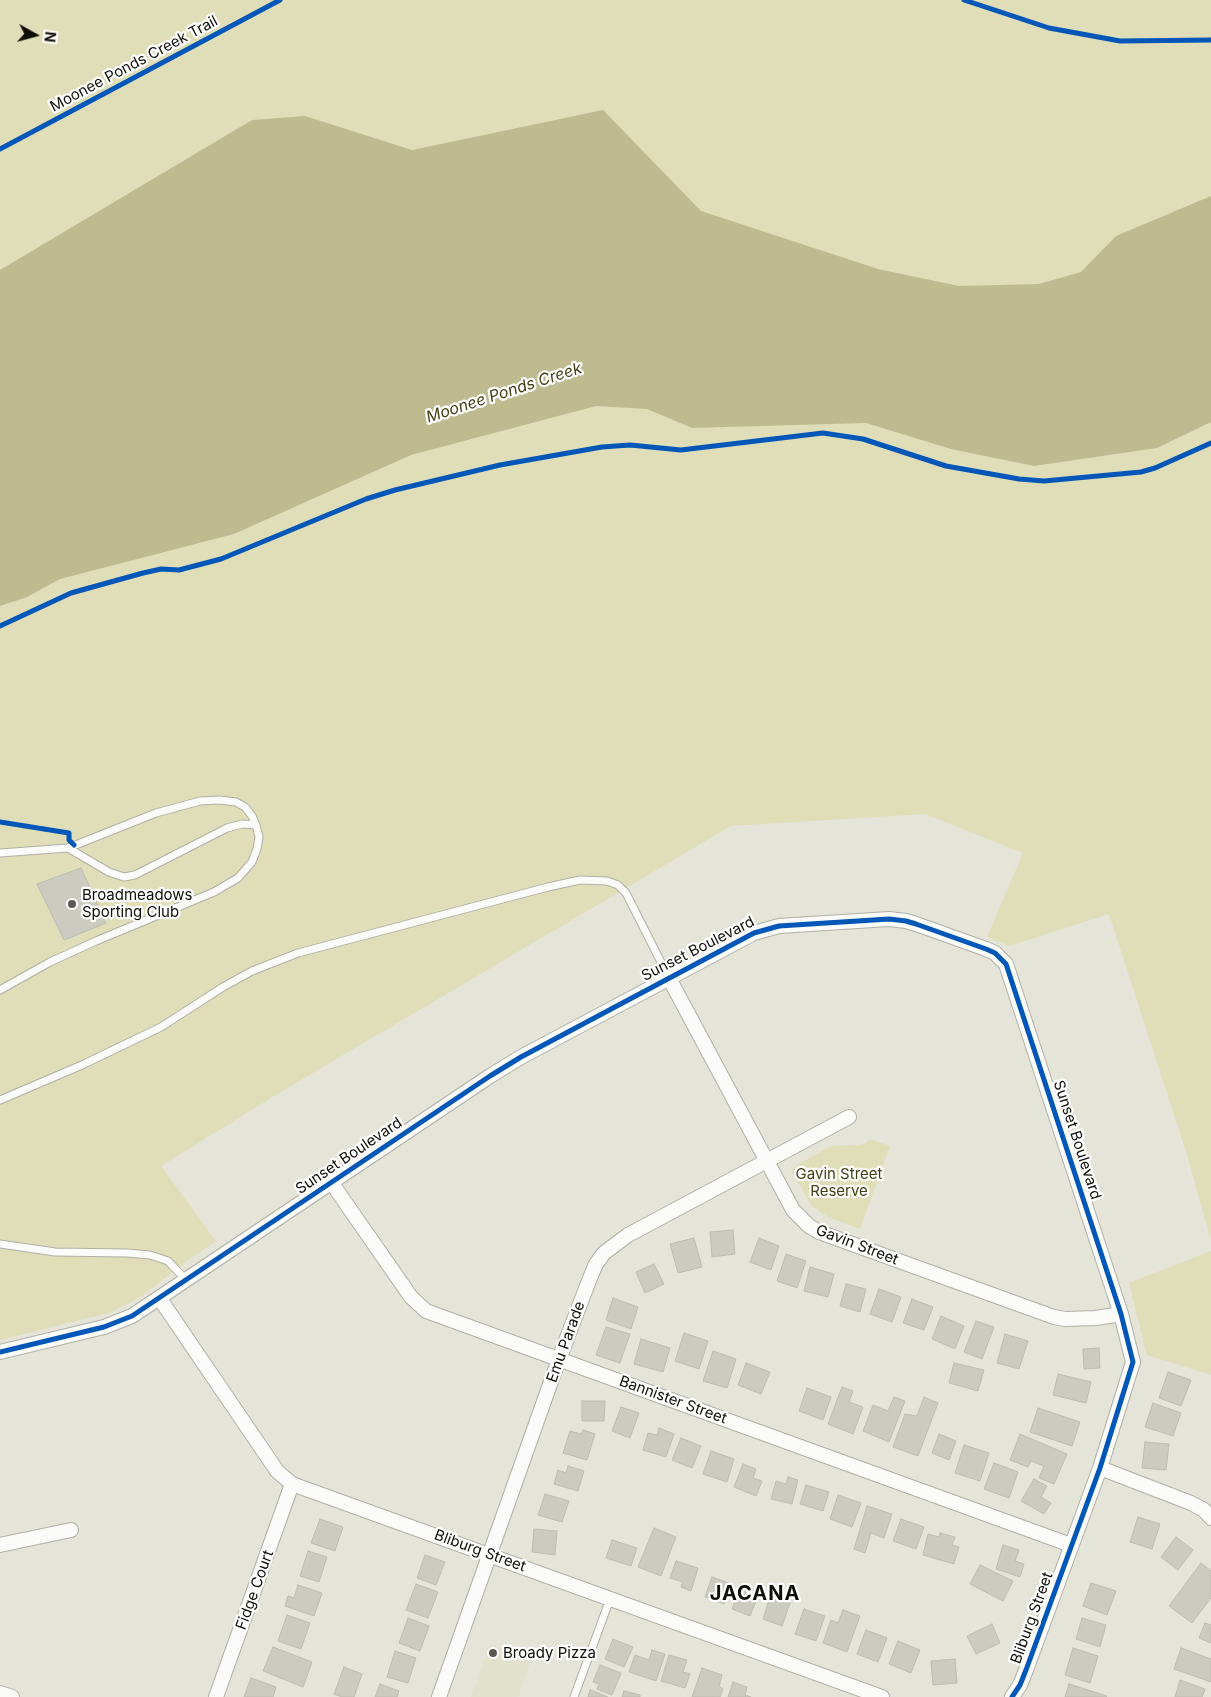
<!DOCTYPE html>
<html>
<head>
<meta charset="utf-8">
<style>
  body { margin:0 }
  #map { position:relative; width:1211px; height:1697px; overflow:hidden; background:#e5e4d8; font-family:Inter,sans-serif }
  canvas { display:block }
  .north { position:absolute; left:10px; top:10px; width:50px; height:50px; -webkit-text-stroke:4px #fff; paint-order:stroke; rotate:97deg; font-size:14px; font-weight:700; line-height:20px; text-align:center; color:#0e0d06 }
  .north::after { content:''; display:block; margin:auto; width:18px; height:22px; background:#0e0d06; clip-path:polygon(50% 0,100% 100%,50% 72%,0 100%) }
</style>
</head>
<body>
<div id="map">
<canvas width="1211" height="1697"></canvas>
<div class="north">N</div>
</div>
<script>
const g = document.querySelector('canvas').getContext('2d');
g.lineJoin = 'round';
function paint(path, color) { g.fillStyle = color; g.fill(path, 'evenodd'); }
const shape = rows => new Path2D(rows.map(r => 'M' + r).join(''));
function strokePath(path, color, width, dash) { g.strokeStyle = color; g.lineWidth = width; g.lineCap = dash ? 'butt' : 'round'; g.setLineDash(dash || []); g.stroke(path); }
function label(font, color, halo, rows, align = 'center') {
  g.font = font + ' Inter,sans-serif'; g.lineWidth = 4.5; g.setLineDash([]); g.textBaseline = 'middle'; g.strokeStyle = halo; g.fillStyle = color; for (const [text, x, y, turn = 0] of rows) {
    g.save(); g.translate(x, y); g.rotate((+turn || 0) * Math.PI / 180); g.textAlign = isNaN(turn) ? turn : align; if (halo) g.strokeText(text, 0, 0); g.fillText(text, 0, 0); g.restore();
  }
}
const built = shape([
  [490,1644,532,1658,518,1697,471,1697]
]);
const green = shape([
  [0,0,1211,0,1211,1240,1187,1155,1109,914,1009,946,987,937,1023,853,925,814,731,826,284,1090,161,1166,216,1241,184,1263,142,1296,109,1313,0,1340],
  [870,1139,890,1146,860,1229,828,1217,812,1206,792,1172,793,1167,831,1146,856,1145,864,1144],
  [1211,1251,1211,1375,1147,1355,1129,1283]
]);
const water = shape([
  [603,110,701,211,878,269,959,286,1039,284,1081,272,1116,236,1211,196,1211,422,1157,448,1034,466,951,449,866,423,692,428,647,409,596,406,411,455,234,534,60,579,27,597,0,606,0,270,252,120,305,116,412,150]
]);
const building = shape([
  [81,868,106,923,64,940,37,884,81,868],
  [733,1230,735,1254,712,1257,710,1232,733,1230],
  [694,1238,702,1267,678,1273,670,1244,694,1238],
  [759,1238,779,1246,771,1270,750,1262,759,1238],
  [786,1254,806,1261,797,1288,777,1281,786,1254],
  [654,1264,664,1284,645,1293,636,1272,654,1264],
  [810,1267,834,1274,828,1297,804,1291,810,1267],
  [846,1284,866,1289,860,1312,840,1306,846,1284],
  [879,1289,901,1297,892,1322,870,1314,879,1289],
  [613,1298,638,1307,631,1329,606,1320,613,1298],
  [912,1299,933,1307,924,1330,903,1323,912,1299],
  [941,1316,964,1326,955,1349,932,1339,941,1316],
  [976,1321,994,1327,982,1359,964,1352,976,1321],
  [606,1327,630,1334,620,1363,596,1355,606,1327],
  [684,1333,708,1341,699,1369,675,1361,684,1333],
  [1005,1334,1028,1341,1019,1369,997,1363,1005,1334],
  [641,1339,670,1348,663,1372,634,1364,641,1339],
  [1099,1348,1100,1368,1084,1369,1083,1349,1099,1348],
  [713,1351,736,1359,727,1388,703,1381,713,1351],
  [746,1363,770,1372,761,1394,738,1385,746,1363],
  [954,1363,984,1370,978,1391,949,1383,954,1363],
  [1168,1372,1191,1380,1181,1406,1159,1398,1168,1372],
  [1058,1374,1091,1382,1086,1403,1053,1395,1058,1374],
  [842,1387,853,1391,849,1402,863,1407,853,1434,828,1424,842,1387],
  [807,1388,831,1397,823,1420,799,1411,807,1388],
  [894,1397,905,1401,889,1442,863,1431,873,1405,888,1411,894,1397],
  [924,1397,938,1403,918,1456,893,1447,905,1414,917,1416,924,1397],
  [582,1401,605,1401,604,1421,582,1421,582,1401],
  [1153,1403,1181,1413,1173,1436,1145,1427,1153,1403],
  [621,1407,639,1413,630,1438,612,1431,621,1407],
  [1038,1408,1080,1422,1072,1446,1030,1432,1038,1408],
  [659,1428,674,1434,666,1457,643,1450,648,1433,657,1435,659,1428],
  [583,1430,595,1434,587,1460,563,1453,570,1431,581,1434,583,1430],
  [939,1434,956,1441,949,1460,932,1453,939,1434],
  [1020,1434,1067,1454,1054,1484,1039,1478,1044,1466,1031,1461,1028,1467,1010,1460,1020,1434],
  [681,1438,701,1446,692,1468,672,1460,681,1438],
  [1145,1442,1169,1444,1166,1470,1142,1468,1145,1442],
  [964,1445,989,1453,980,1481,955,1473,964,1445],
  [711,1451,734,1459,727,1482,703,1474,711,1451],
  [994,1463,1018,1472,1009,1498,984,1489,994,1463],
  [743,1464,756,1469,753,1478,762,1481,756,1496,734,1487,743,1464],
  [568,1466,584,1471,578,1491,554,1484,558,1470,566,1473,568,1466],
  [788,1477,798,1480,792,1504,771,1499,776,1481,786,1484,788,1477],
  [1034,1479,1047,1486,1041,1497,1051,1503,1044,1514,1021,1501,1034,1479],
  [806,1485,829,1492,823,1511,800,1504,806,1485],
  [545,1494,569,1501,562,1522,538,1515,545,1494],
  [838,1495,861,1503,852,1527,830,1519,838,1495],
  [867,1506,892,1514,884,1538,871,1533,865,1553,854,1549,867,1506],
  [1138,1517,1160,1524,1152,1549,1130,1542,1138,1517],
  [320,1519,343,1527,335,1551,311,1543,320,1519],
  [901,1519,924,1527,916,1549,893,1541,901,1519],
  [654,1528,676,1537,661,1576,638,1567,654,1528],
  [534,1529,557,1531,555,1555,532,1552,534,1529],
  [940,1533,955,1537,952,1545,959,1547,954,1564,923,1555,928,1534,939,1537,940,1533],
  [1176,1537,1193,1550,1178,1570,1161,1557,1176,1537],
  [612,1540,637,1548,631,1566,606,1558,612,1540],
  [1003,1545,1019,1550,1015,1561,1024,1564,1020,1577,996,1569,1003,1545],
  [308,1551,327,1557,319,1582,300,1576,308,1551],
  [425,1555,445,1562,436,1585,417,1578,425,1555],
  [676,1561,698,1568,691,1591,681,1587,683,1582,670,1578,676,1561],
  [1201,1563,1211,1571,1211,1598,1192,1623,1169,1606,1201,1563],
  [980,1565,1013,1581,1003,1601,970,1584,980,1565],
  [712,1577,731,1584,724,1604,705,1597,712,1577],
  [1091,1583,1116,1591,1107,1615,1083,1606,1091,1583],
  [416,1584,438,1592,428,1618,406,1610,416,1584],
  [298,1585,322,1593,314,1616,285,1606,288,1596,294,1598,298,1585],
  [741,1585,760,1592,750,1616,732,1609,741,1585],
  [770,1597,790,1603,782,1626,763,1619,770,1597],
  [804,1609,825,1616,816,1641,795,1634,804,1609],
  [843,1610,860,1616,847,1652,823,1643,831,1620,838,1623,843,1610],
  [287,1615,310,1623,301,1649,278,1641,287,1615],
  [408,1618,429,1626,420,1651,399,1643,408,1618],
  [1082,1618,1106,1625,1100,1647,1076,1639,1082,1618],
  [1205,1623,1211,1625,1211,1643,1199,1638,1205,1623],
  [992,1624,1000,1643,976,1654,967,1636,992,1624],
  [866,1630,887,1638,878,1662,857,1654,866,1630],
  [613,1639,633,1647,624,1667,605,1659,613,1639],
  [898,1641,920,1650,911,1673,889,1664,898,1641],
  [273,1647,312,1662,303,1687,263,1671,273,1647],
  [1073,1648,1098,1656,1090,1683,1065,1675,1073,1648],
  [1181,1648,1211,1659,1211,1682,1174,1669,1181,1648],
  [652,1650,665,1654,656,1681,629,1672,635,1655,649,1660,652,1650],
  [395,1651,416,1658,408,1683,387,1677,395,1651],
  [669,1655,687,1660,683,1672,690,1674,685,1688,661,1681,669,1655],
  [955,1659,957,1683,933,1685,931,1661,955,1659],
  [600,1665,621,1673,612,1695,597,1689,599,1684,593,1682,600,1665],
  [344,1667,362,1674,354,1697,342,1697,334,1694,344,1667],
  [702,1668,722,1675,719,1686,723,1689,720,1697,692,1697,702,1668],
  [251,1678,276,1687,273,1697,244,1697,251,1678],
  [1180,1680,1205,1689,1202,1697,1175,1697,1180,1680],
  [733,1682,747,1687,745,1695,751,1697,728,1697,733,1682],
  [380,1684,399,1691,397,1697,375,1697,380,1684],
  [1069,1684,1107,1696,1106,1697,1065,1697,1069,1684],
  [590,1690,608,1697,588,1697,590,1690],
  [624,1691,640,1695,640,1697,622,1697,624,1691]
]);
const service = shape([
  [68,848,109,872,124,877,135,875,227,828,242,824,256,825],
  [0,853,68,848,156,813,200,801,220,800,236,802,245,807,252,816,256,825,259,837,257,849,252,862,238,878,214,892,96,941,50,962,0,990],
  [0,1100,82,1065,161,1027,223,987,252,971,298,953,548,887,580,880,607,881,618,885,626,893,669,978],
  [0,1244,55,1252,127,1253,150,1255,168,1261,187,1281],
  [574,1697,610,1599]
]);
const minor = shape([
  [669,978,793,1210,809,1226,819,1232,1054,1317,1065,1319,1096,1318,1121,1314],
  [331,1182,411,1297,426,1311,1071,1545],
  [160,1299,277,1471,292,1484,882,1697],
  [0,1352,104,1327,132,1316,490,1076,521,1057,754,933,779,926,889,919,906,921,916,924,986,949,995,953,1006,964,1121,1314,1133,1362,1100,1468,1026,1670,1020,1685,1012,1697],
  [1100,1468,1191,1503,1204,1510,1211,1518],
  [0,1545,71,1530],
  [0,1693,12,1697],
  [216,1697,292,1484],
  [439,1697,559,1359,590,1278,596,1264,604,1253,628,1235,849,1117]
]);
const cycleway = shape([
  [964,0,1049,28,1120,41,1211,40],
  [0,149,280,0],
  [0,626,71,593,143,573,161,569,179,570,221,559,366,499,395,490,500,465,602,447,630,445,681,450,823,433,863,439,946,466,1019,479,1044,481,1141,472,1155,468,1211,443],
  [0,822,69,833,69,840,74,845],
  [0,1352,104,1327,132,1316,490,1076,521,1057,754,933,779,926,889,919,906,921,916,924,986,949,995,953,1006,964,1121,1314,1133,1362,1100,1468,1026,1670,1020,1685,1012,1697]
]);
const markers = [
  [72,904,5,"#595850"],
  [493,1653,5,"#595850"]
];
const streetNames = [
  ["Moonee Ponds Creek Trail",134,64,-28],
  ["Sunset Boulevard",698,949,-27],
  ["Sunset Boulevard",1077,1140,72],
  ["Sunset Boulevard",349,1156,-34],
  ["Gavin Street",857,1245,21],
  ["Emu Parade",566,1342,-70],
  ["Bannister Street",673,1400,20],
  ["Bliburg Street",480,1551,20],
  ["Fidge Court",255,1590,-70],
  ["Bliburg Street",1032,1618,-70]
];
const poiNames = [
  ["Broadmeadows",82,895],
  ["Sporting Club",82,912],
  ["Broady Pizza",503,1653]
];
const parkNames = [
  ["Gavin Street",839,1174],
  ["Reserve",839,1191]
];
const waterNames = [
  ["Moonee Ponds Creek",504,393,-18]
];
const districtNames = [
  ["JACANA",755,1594]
];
paint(built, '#e2e1cb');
paint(green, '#e0ddb9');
paint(water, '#bebb91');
paint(building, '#cbcbc1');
strokePath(building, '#bcbcb2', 1);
strokePath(service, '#b0b0a6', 9);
strokePath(minor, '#b0b0a6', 16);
strokePath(service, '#fbfbf9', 7);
strokePath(minor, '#fbfbf9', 14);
strokePath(cycleway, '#0057b8', 5);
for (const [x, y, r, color] of markers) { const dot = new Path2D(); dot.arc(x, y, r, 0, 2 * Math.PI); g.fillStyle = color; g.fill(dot); strokePath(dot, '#fff', 2); }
label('15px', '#0e0d06', '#fff', streetNames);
label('15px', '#0e0d06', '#fff', poiNames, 'left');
label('15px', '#434014', '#fff', parkNames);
label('italic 16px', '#434014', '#fff', waterNames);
g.letterSpacing = '1px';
label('bold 20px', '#0e0d06', '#fff', districtNames);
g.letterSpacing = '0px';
</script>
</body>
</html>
